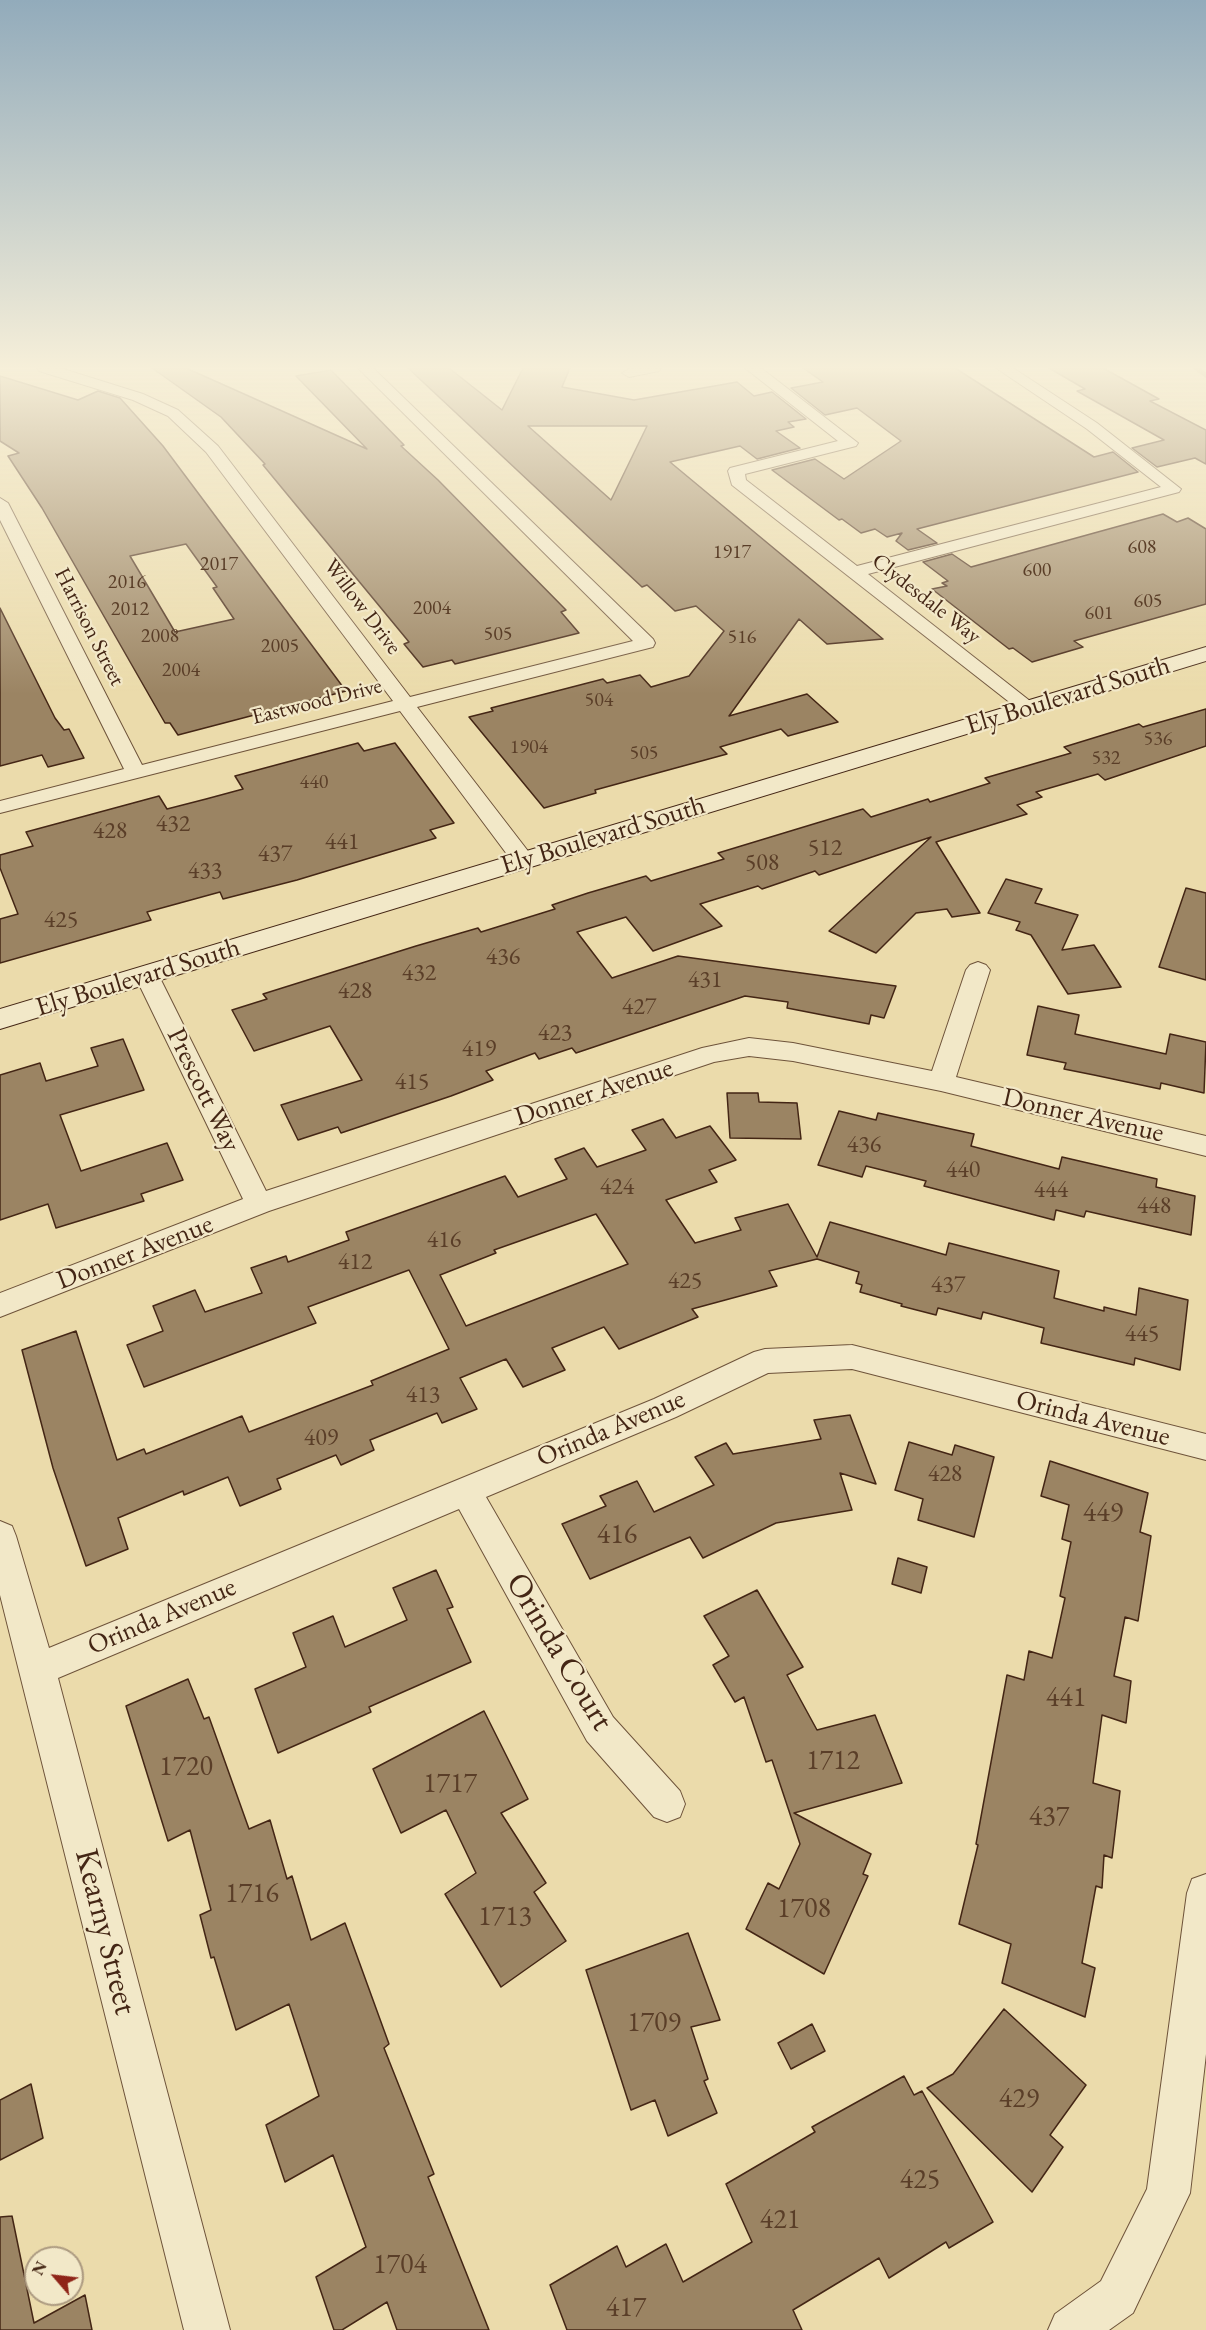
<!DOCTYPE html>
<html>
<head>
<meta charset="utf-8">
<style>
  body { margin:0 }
  #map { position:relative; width:1206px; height:2330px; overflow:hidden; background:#ebdbab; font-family:"EB Garamond",serif }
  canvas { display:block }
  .north { position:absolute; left:24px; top:2246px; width:60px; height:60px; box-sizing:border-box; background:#f2e8c8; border:2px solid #ac9a80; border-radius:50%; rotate:298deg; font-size:16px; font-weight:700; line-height:24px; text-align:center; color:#442615 }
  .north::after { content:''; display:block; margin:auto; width:21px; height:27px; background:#8f2418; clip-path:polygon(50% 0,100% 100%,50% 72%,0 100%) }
</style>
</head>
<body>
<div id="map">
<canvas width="1206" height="2330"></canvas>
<div class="north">N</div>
</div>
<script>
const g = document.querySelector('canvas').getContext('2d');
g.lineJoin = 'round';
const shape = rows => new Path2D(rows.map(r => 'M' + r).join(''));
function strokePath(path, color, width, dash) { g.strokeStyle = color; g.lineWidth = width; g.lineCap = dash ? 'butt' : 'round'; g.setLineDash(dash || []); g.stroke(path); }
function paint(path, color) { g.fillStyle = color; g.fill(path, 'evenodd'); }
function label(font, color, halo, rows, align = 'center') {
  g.font = font + ' "EB Garamond",serif'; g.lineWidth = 4.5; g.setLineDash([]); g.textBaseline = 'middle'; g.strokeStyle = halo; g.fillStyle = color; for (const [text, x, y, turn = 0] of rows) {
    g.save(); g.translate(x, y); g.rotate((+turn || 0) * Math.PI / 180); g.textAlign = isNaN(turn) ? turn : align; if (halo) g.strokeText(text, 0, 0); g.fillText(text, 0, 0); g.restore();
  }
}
const stream = shape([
  [1196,368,1206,375]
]);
const building = shape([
  [152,368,186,368,367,449,296,376,331,370,404,445,401,446,438,480,566,610,561,612,579,633,455,664,452,660,423,667,404,644,409,642,263,465,265,464,221,417,152,368],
  [408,368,449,368,502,410,523,368,570,368,562,387,634,400,737,382,754,396,772,392,806,419,788,422,794,427,776,431,800,448,757,459,740,446,670,462,883,639,827,644,799,619,729,716,807,694,838,722,788,736,781,729,720,747,727,754,595,790,596,793,544,808,469,717,493,711,491,708,603,679,607,683,640,675,651,687,689,676,724,631,696,606,675,611,647,585,642,587,408,368],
  [528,426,647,426,611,500,528,426],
  [803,368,955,368,1094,457,1113,452,1138,472,917,529,937,543,908,550,896,541,902,533,887,537,875,529,861,533,842,519,839,520,772,470,815,459,844,479,901,441,857,408,825,415,791,388,823,382,803,368],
  [1049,368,1103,368,1159,399,1150,401,1206,430,1206,464,1195,458,1157,467,1132,448,1164,440,1077,391,1085,389,1049,368],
  [0,376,78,400,98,391,120,398,163,446,346,691,178,735,170,723,165,723,42,508,8,456,19,453,0,441,0,376],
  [186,544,217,587,213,588,234,619,175,632,130,556,186,544],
  [1163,514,1177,522,1188,518,1206,529,1206,604,1074,641,1083,647,1032,662,1013,648,1009,649,932,589,947,586,942,583,948,581,923,562,952,554,971,567,1163,514],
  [0,608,55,718,64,730,69,729,84,758,48,767,42,755,0,766,0,608],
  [1206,709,1206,746,1105,780,1098,774,1036,792,1042,797,1017,805,1027,814,936,842,980,913,952,917,947,909,916,913,876,953,829,931,931,837,819,875,815,871,762,889,758,886,700,904,722,926,653,951,626,917,577,932,612,978,678,956,896,986,884,1018,871,1015,869,1024,787,1008,788,1002,745,996,576,1053,572,1048,539,1059,535,1053,486,1071,493,1080,451,1096,341,1133,338,1127,298,1140,281,1105,362,1080,330,1026,254,1051,232,1010,267,999,263,994,416,946,478,928,481,932,555,909,552,905,588,893,646,876,651,881,724,859,718,853,863,809,871,817,928,799,930,802,990,783,985,778,1071,753,1064,747,1139,724,1143,727,1206,709],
  [358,743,364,751,395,743,454,823,430,830,436,838,297,880,223,899,220,892,147,912,151,920,0,963,0,919,18,914,0,868,0,855,33,846,26,832,159,796,167,809,206,799,243,789,235,776,358,743],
  [1006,879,1042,889,1035,903,1078,915,1062,950,1094,945,1121,987,1068,994,1031,935,1016,930,1020,922,988,913,1006,879],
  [1186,888,1206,893,1206,980,1159,967,1186,888],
  [1038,1006,1079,1015,1075,1034,1166,1054,1170,1034,1206,1042,1204,1093,1161,1083,1160,1089,1094,1075,1064,1069,1066,1063,1027,1055,1038,1006],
  [123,1039,144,1090,60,1115,81,1171,167,1143,183,1180,141,1194,144,1201,56,1228,48,1204,0,1220,0,1075,40,1063,46,1081,98,1066,91,1048,123,1039],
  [727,1093,758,1093,759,1102,797,1103,801,1139,730,1138,727,1093],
  [839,1111,876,1120,878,1113,974,1134,971,1146,1059,1169,1062,1157,1157,1179,1156,1187,1195,1196,1191,1235,1086,1211,1084,1217,1056,1210,1054,1220,924,1186,926,1181,866,1166,862,1177,818,1165,839,1111],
  [663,1119,676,1138,710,1126,736,1160,709,1170,717,1182,666,1200,695,1243,741,1230,735,1218,788,1204,817,1257,830,1222,946,1255,949,1243,1059,1271,1054,1298,1104,1311,1104,1307,1136,1315,1139,1288,1188,1300,1180,1370,1135,1358,1134,1365,1041,1343,1044,1328,983,1312,981,1319,938,1308,936,1315,901,1306,902,1304,860,1292,862,1285,856,1283,859,1272,817,1259,769,1271,777,1286,692,1309,698,1317,619,1349,604,1327,552,1348,565,1370,523,1387,506,1359,460,1378,477,1409,442,1423,437,1413,370,1440,374,1450,341,1465,336,1455,277,1479,281,1489,240,1506,228,1477,184,1495,183,1491,118,1518,128,1549,86,1566,53,1468,22,1350,76,1331,117,1460,144,1449,146,1454,242,1416,249,1432,373,1385,371,1381,449,1349,409,1270,308,1307,316,1323,144,1387,127,1345,163,1331,153,1306,195,1290,205,1312,262,1293,251,1268,286,1256,288,1262,349,1240,346,1232,505,1176,518,1197,567,1179,555,1159,584,1148,597,1167,646,1150,632,1130,663,1119],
  [596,1214,628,1264,466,1326,440,1275,496,1253,494,1250,596,1214],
  [850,1415,876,1484,840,1473,852,1510,776,1523,703,1558,690,1537,590,1579,562,1524,606,1506,600,1496,637,1481,654,1512,714,1485,695,1457,726,1443,733,1454,821,1439,814,1420,850,1415],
  [909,1442,952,1455,955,1445,994,1457,974,1537,918,1520,923,1499,895,1490,909,1442],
  [1050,1461,1148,1493,1140,1532,1151,1536,1138,1621,1125,1617,1114,1676,1131,1681,1126,1723,1102,1715,1093,1783,1120,1791,1112,1858,1104,1855,1102,1888,1096,1886,1082,1963,1095,1968,1085,2017,1002,1983,1011,1944,959,1924,978,1845,976,1844,1007,1675,1024,1680,1029,1651,1052,1658,1065,1598,1060,1596,1071,1542,1062,1539,1069,1505,1041,1496,1050,1461],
  [898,1558,927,1567,921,1593,892,1584,898,1558],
  [436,1570,453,1607,447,1609,471,1662,369,1707,371,1712,278,1753,255,1689,306,1667,293,1633,333,1616,345,1647,407,1620,393,1588,436,1570],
  [757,1590,803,1667,787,1675,817,1730,875,1715,902,1783,794,1813,871,1854,863,1874,868,1876,824,1974,746,1929,768,1883,779,1889,800,1844,772,1760,766,1762,744,1697,735,1702,713,1665,729,1656,704,1616,757,1590],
  [188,1679,204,1719,209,1717,249,1829,270,1820,287,1879,292,1876,311,1940,345,1923,389,2044,384,2048,434,2174,428,2177,489,2330,397,2330,387,2302,342,2330,334,2330,316,2277,366,2247,333,2155,285,2182,266,2125,319,2096,289,2004,236,2030,214,1957,211,1958,200,1915,211,1910,190,1830,168,1841,126,1706,188,1679],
  [484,1711,528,1799,501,1813,546,1883,534,1892,566,1941,501,1987,445,1894,476,1873,446,1810,401,1833,373,1769,484,1711],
  [688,1933,720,2020,691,2027,708,2079,704,2081,717,2113,668,2136,655,2100,631,2110,586,1970,688,1933],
  [1004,2009,1086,2085,1050,2135,1063,2147,1032,2192,927,2088,953,2074,1004,2009],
  [812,2024,825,2051,791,2069,778,2043,812,2024],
  [904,2076,914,2095,922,2091,993,2222,949,2248,946,2242,889,2278,879,2258,793,2310,802,2330,567,2330,550,2285,617,2246,626,2267,666,2244,683,2282,752,2242,726,2184,815,2132,812,2127,904,2076],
  [31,2084,43,2138,0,2160,0,2100,31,2084],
  [12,2216,34,2323,85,2295,92,2330,0,2330,0,2217,12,2216]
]);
const minor = shape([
  [37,368,60,368,143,394,178,410,218,446,410,697,633,641,358,368,373,368,653,639,655,643,653,647,417,707,531,855,534,860,531,865,515,865,400,711,0,813,0,801,124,769,0,520,0,498,8,503,142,765,393,701,206,452,168,416,133,400,39,371,37,368],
  [661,368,659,371,629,377,622,373,631,368,661,368],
  [745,368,761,368,858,443,856,446,745,474,746,480,857,566,1161,487,1087,429,996,368,1013,368,1097,423,1181,489,1179,492,868,574,1039,708,1036,712,1022,712,732,485,728,471,730,468,838,441,745,368],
  [978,962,986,965,990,970,956,1077,1206,1136,1206,1156,941,1091,793,1061,749,1056,714,1062,269,1211,0,1317,0,1293,243,1199,135,976,138,970,147,968,156,970,159,976,266,1191,702,1048,749,1038,793,1043,932,1071,966,970,970,965,978,962],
  [852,1345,1206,1434,1206,1460,852,1369,768,1373,676,1417,486,1497,613,1717,680,1791,685,1804,680,1817,667,1822,654,1817,587,1741,459,1509,58,1678,230,2330,184,2330,0,1595,0,1521,12,1526,16,1536,49,1648,654,1399,754,1352,765,1349,852,1345],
  [1206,1874,1206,2054,1190,2193,1133,2313,1109,2330,1048,2330,1055,2314,1101,2281,1147,2189,1187,1893,1192,1879,1206,1874]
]);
const secondary = shape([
  [1206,647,1206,661,0,1029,0,1009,1206,647]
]);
const farNumbernames = [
  ["608",1142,548],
  ["1917",732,553],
  ["2017",219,565],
  ["600",1037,571],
  ["2016",127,583],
  ["605",1148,602],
  ["2004",432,609],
  ["2012",130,610],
  ["601",1099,614],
  ["505",498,635],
  ["2008",160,637],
  ["516",742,638],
  ["2005",280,647],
  ["2004",181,671],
  ["504",599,701],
  ["536",1158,740],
  ["1904",529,748],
  ["505",644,754],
  ["532",1106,759],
  ["440",314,783]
];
const farStreetnames = [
  ["Clydesdale Way",926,599,38],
  ["Willow Drive",362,607,53],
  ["Harrison Street",89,627,63],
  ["Eastwood Drive",317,702,-14]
];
const numberNames = [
  ["432",173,824],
  ["428",110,831],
  ["441",342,842],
  ["512",825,848],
  ["437",275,854],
  ["508",762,863],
  ["433",205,871],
  ["425",61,920],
  ["436",503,957],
  ["432",419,973],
  ["431",705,980],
  ["428",355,991],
  ["427",639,1007],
  ["423",555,1033],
  ["419",479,1049],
  ["415",412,1082],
  ["436",864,1145],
  ["440",963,1170],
  ["424",617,1187],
  ["444",1051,1190],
  ["448",1154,1206],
  ["416",444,1240],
  ["412",355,1262],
  ["425",685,1281],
  ["437",948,1285],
  ["445",1142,1334],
  ["413",423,1395],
  ["409",321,1438],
  ["428",945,1474]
];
const streetNames = [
  ["Ely Boulevard South",1068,696,-17],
  ["Ely Boulevard South",603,836,-17],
  ["Ely Boulevard South",138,978,-17],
  ["Prescott Way",203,1090,64],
  ["Donner Avenue",594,1093,-18],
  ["Donner Avenue",1083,1116,13],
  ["Donner Avenue",135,1253,-21],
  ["Orinda Avenue",1093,1419,14],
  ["Orinda Avenue",611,1429,-23],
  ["Orinda Avenue",162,1617,-23]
];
const nearNumbernames = [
  ["449",1103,1513],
  ["416",617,1535],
  ["441",1066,1698],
  ["1712",833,1761],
  ["1720",186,1767],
  ["1717",450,1784],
  ["437",1049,1817],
  ["1716",252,1894],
  ["1708",804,1909],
  ["1713",505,1917],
  ["1709",654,2023],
  ["429",1019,2099],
  ["425",920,2180],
  ["421",780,2220],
  ["1704",400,2265],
  ["417",626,2308]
];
const nearStreetnames = [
  ["Orinda Court",559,1652,59],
  ["Kearny Street",105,1932,76]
];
strokePath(stream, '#866d50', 5);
paint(building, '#9b8463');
strokePath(building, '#442615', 1.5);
strokePath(minor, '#6e533a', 2);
strokePath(secondary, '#442615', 2);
paint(minor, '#f2e8c8');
paint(secondary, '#f2e8c8');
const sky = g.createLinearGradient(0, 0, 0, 694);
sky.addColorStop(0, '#92abbb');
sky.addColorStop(0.53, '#f6efd9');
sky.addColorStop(1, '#f6efd900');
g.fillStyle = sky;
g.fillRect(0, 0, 1206, 694);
label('20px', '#5a3e28', null, farNumbernames);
label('22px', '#442615', '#f2e8c8', farStreetnames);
label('24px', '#5a3e28', null, numberNames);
label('27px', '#442615', '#f2e8c8', streetNames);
label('28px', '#5a3e28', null, nearNumbernames);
label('33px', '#442615', '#f2e8c8', nearStreetnames);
</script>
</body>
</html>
